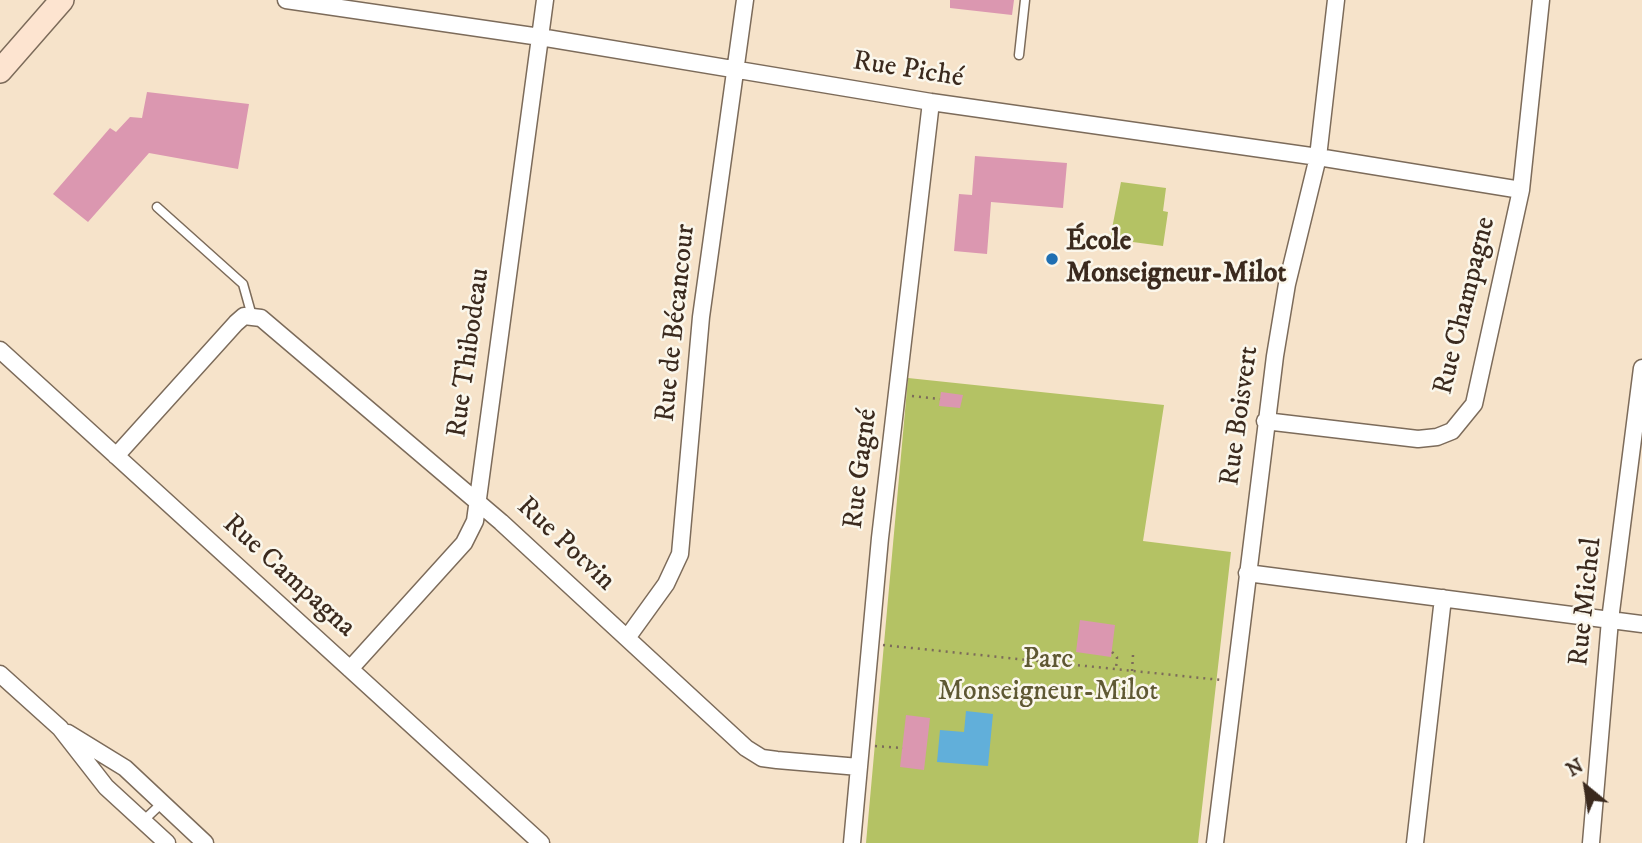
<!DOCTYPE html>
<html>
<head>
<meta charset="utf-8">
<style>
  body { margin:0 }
  #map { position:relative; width:1642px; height:843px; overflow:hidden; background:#f6e3ca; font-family:"IM FELL DW Pica",serif }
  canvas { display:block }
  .north { position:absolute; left:1551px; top:752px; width:70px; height:70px; -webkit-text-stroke:5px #fbf7ec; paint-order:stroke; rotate:330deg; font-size:19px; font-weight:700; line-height:28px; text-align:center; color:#3b2a1e }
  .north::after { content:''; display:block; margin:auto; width:24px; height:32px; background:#3b2a1e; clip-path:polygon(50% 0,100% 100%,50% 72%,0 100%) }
</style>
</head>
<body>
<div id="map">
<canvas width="1642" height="843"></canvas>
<div class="north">N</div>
</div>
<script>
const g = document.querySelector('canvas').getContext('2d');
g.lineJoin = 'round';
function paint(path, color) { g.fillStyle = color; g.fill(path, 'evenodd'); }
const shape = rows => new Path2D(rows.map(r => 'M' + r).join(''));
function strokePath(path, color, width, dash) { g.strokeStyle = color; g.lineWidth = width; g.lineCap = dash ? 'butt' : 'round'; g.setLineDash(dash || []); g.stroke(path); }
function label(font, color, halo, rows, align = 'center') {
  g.font = font + ' "IM FELL DW Pica",serif'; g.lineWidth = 5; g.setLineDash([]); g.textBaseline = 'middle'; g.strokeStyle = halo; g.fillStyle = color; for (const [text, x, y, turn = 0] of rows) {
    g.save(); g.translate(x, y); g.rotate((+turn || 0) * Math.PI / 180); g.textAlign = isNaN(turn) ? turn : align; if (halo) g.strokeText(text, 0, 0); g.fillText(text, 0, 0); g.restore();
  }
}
const green = shape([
  [1121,182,1166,188,1163,211,1168,212,1163,246,1110,239],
  [908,378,1164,405,1143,541,1231,552,1198,843,866,843]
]);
const water = shape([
  [966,711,993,714,988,766,937,762,940,730,964,732]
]);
const building = shape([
  [950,0,1014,0,1012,15,950,8],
  [147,92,249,104,238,169,149,153,88,222,53,194,110,128,116,132,130,117,142,118],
  [975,156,1067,163,1063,208,991,202,987,254,954,251,959,194,972,195],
  [941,392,963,395,960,408,939,406],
  [1080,620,1115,625,1111,657,1076,652],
  [906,715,930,718,924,770,900,767]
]);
const path = shape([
  [912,396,940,399],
  [883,645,1221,680],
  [1112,652,1117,657,1116,669],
  [1132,671,1133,655],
  [875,746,903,748]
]);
const lane = shape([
  [1019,55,1025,0],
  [157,207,243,284,252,316],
  [143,821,162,803]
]);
const street = shape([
  [286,0,540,37,931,102,1318,157,1521,190],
  [0,350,541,843],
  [1265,421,1418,439,1437,437,1452,431,1474,404,1521,190,1541,0],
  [116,456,236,323,244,316,261,318,501,522,746,748,762,758,777,760,859,767],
  [1247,573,1642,624],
  [627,638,666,584,680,554,701,317,745,0],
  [350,669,464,543,475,521,545,0],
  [0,674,60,728,106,787,167,843],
  [68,733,125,768,205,843],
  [852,843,880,538,931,102],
  [1215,843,1275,356,1287,284,1318,157,1336,0],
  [1415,843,1443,598],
  [1591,843,1610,620,1642,368]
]);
const secondary = shape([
  [0,71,62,0]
]);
const markers = [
  [1052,259,7,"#1f6fb2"]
];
const streetNames = [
  ["Rue Piché",908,71,9],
  ["Rue Champagne",1466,306,-76],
  ["Rue de Bécancour",677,323,-84],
  ["Rue Thibodeau",470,353,-82],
  ["Rue Boisvert",1241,416,-82],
  ["Rue Gagné",862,469,-83],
  ["Rue Potvin",565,545,43],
  ["Rue Campagna",288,577,42],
  ["Rue Michel",1587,602,-84]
];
const poiNames = [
  ["École",1066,243],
  ["Monseigneur-Milot",1066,275]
];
const parkNames = [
  ["Parc",1048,661],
  ["Monseigneur-Milot",1048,693]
];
paint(green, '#b4c264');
paint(water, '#61afda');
paint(building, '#db97b0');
strokePath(lane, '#7c6b5a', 11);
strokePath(street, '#7c6b5a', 19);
strokePath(secondary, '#7c6b5a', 26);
strokePath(path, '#7c6b5a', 2.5, [2, 5]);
strokePath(lane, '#fff', 8);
strokePath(street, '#fff', 16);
strokePath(secondary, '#fde4d0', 23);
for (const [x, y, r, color] of markers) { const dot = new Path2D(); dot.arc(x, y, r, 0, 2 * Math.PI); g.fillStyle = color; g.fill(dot); strokePath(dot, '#fbf7ec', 2.5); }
label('28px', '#3b2a1e', '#fbf7ec', streetNames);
label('bold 28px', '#3b2a1e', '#fbf7ec', poiNames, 'left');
label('28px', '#5f5833', '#fbf7ec', parkNames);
</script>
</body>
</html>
